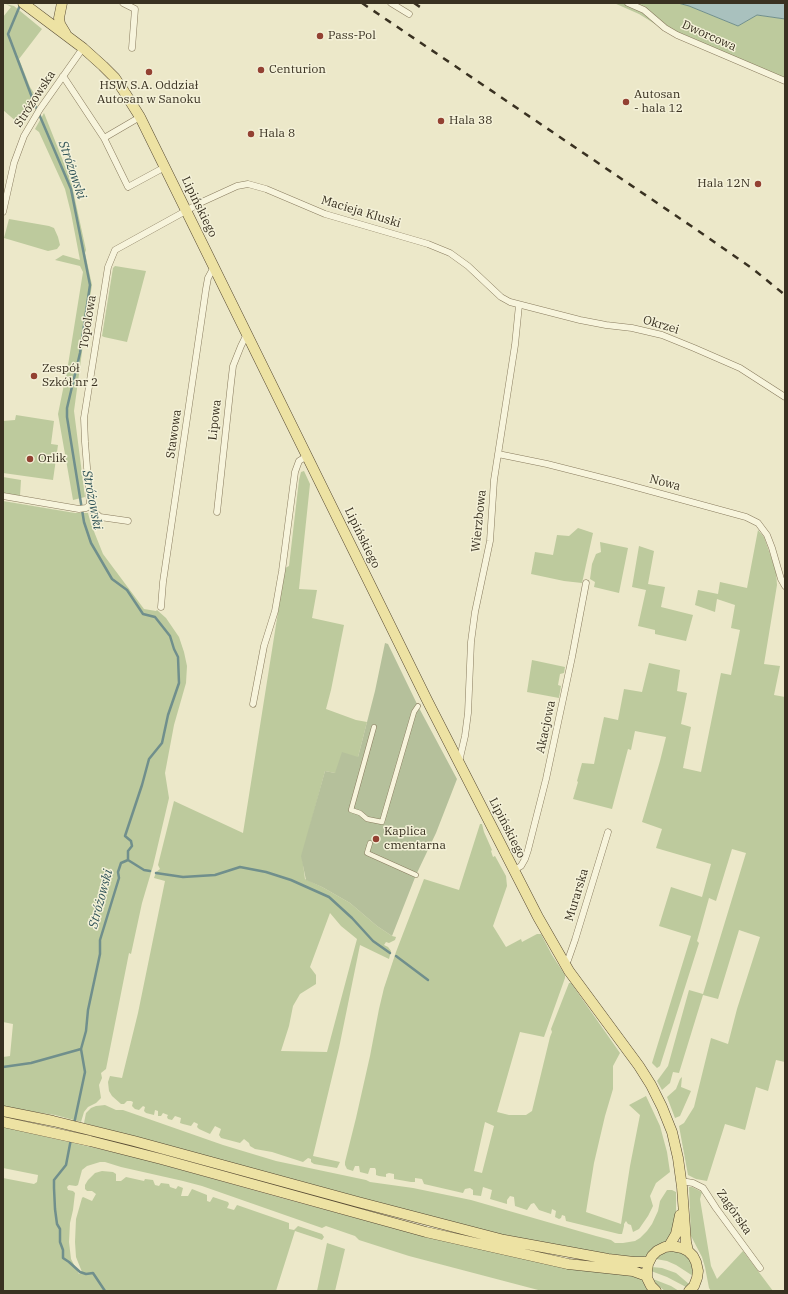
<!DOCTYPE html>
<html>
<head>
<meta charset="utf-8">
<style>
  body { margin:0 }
  #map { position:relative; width:788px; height:1294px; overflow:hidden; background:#ece8c9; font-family:"IBM Plex Serif",serif }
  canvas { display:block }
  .frame { position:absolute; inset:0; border:4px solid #393121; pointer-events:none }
</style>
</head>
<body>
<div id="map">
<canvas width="788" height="1294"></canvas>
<div class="frame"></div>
</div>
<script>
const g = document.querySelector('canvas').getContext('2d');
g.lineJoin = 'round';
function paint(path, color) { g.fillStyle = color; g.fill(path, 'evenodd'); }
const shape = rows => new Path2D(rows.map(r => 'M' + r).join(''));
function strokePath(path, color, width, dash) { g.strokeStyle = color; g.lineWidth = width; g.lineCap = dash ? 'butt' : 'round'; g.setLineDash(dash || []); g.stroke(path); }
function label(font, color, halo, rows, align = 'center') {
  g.font = font + ' "IBM Plex Serif",serif'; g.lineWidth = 3; g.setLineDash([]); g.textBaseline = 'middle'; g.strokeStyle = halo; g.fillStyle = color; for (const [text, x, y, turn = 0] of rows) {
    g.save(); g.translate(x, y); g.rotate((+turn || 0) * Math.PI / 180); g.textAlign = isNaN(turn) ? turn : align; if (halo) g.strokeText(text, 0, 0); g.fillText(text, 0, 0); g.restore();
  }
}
const green = shape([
  [614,3,678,3,689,6,738,26,757,15,785,19,785,78,728,54,683,34,676,37,639,14],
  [6,4,14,6,42,29,19,59,30,87,39,101,24,123,18,123,3,110,3,17,11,7],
  [44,113,71,181,86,250,85,253,92,285,84,333,84,337,74,411,85,497,73,500,58,414,68,365,83,272,80,266,55,260,63,255,80,260,71,213,65,189,39,132,35,129],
  [9,219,49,226,54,228,58,237,60,245,57,249,48,251,4,238],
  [115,266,146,271,127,342,104,337,102,336,113,268],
  [16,415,54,421,51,444,58,445,53,480,3,473,3,421,15,420],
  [304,471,310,484,299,589,317,590,312,618,344,625,331,690,326,709,356,720,367,722,358,757,335,773,325,771,302,856,305,879,322,887,350,903,377,926,392,936,396,937,395,940,389,943,386,942,384,945,388,947,391,951,389,959,360,945,339,1048,313,1156,340,1162,337,1168,314,1164,311,1162,311,1159,308,1158,303,1162,272,1152,255,1149,250,1146,249,1143,244,1139,240,1143,221,1138,219,1135,221,1129,215,1126,210,1134,199,1129,197,1127,198,1124,194,1122,191,1126,183,1124,180,1123,181,1118,175,1116,172,1120,168,1119,167,1117,168,1115,163,1113,161,1116,158,1116,158,1111,155,1110,154,1115,146,1113,144,1111,145,1107,143,1106,139,1110,135,1109,132,1106,133,1102,131,1101,127,1101,124,1104,121,1104,112,1096,109,1091,108,1082,110,1076,122,1078,138,1013,165,881,154,878,156,872,160,869,158,865,174,801,243,833,285,568,289,566,299,480,301,472],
  [330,913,341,926,357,939,327,1052,281,1051,289,1026,293,1006,300,994,316,984,316,975,310,967],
  [3,477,21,480,20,496,3,493],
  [3,501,75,513,88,513,91,524,103,554,144,609,156,611,157,610,166,618,179,637,184,652,187,666,186,683,174,725,165,773,169,798,153,866,142,903,131,954,129,953,106,1069,101,1073,102,1078,99,1085,101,1098,96,1103,88,1107,84,1112,81,1122,55,1115,3,1107,3,1057,10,1056,13,1024,3,1022],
  [578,528,593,533,582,583,564,581,531,574,535,552,553,555,557,535,569,536],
  [758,530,764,537,776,571,777,585,764,664,780,666,774,695,785,697,785,1062,776,1060,768,1091,756,1087,745,1130,725,1124,707,1181,696,1179,688,1175,679,1126,684,1123,694,1107,711,1038,728,1044,737,1009,760,937,739,930,718,999,703,995,679,1073,673,1072,670,1083,662,1090,657,1081,668,1066,689,990,703,994,746,853,732,849,716,901,709,898,697,941,699,943,660,1066,657,1068,652,1063,691,936,659,926,671,887,702,897,711,864,656,848,662,829,642,822,660,761,666,737,635,731,631,750,628,749,612,809,573,799,578,782,577,781,582,763,594,764,604,717,618,720,624,689,642,692,649,663,680,670,677,691,687,693,681,724,691,727,683,768,701,772,721,673,731,675,740,630,731,628,735,605,717,599,715,612,695,605,698,590,718,594,720,582,747,588],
  [600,542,628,548,619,593,594,587,595,582,590,579,592,564,596,554,601,552],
  [639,546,654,551,648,584,665,587,661,607,693,615,686,641,655,634,655,630,638,626,646,590,632,587],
  [532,660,565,667,564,673,560,674,558,685,561,686,559,698,527,692],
  [480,824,482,824,484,832,492,850,491,851,493,857,495,856,506,876,507,886,493,926,506,947,521,939,522,942,537,934,541,934,552,955,565,975,565,978,544,1037,520,1032,497,1112,509,1115,526,1115,532,1111,550,1037,552,1032,551,1029,569,983,571,983,620,1053,613,1066,613,1089,605,1116,594,1163,586,1212,621,1224,630,1166,640,1115,629,1105,646,1096,660,1126,667,1152,670,1172,656,1183,650,1196,653,1206,648,1216,639,1229,633,1232,631,1225,628,1224,626,1221,624,1224,624,1226,622,1234,619,1234,566,1221,565,1216,562,1215,561,1218,559,1219,555,1217,556,1211,552,1209,551,1214,539,1210,534,1203,531,1204,527,1210,515,1206,514,1197,510,1196,507,1200,507,1204,490,1199,492,1190,483,1187,481,1196,473,1195,473,1190,470,1188,465,1189,463,1193,424,1184,422,1179,415,1178,415,1182,411,1182,394,1179,394,1174,389,1173,386,1174,386,1177,379,1176,376,1175,376,1170,375,1168,370,1168,368,1174,360,1172,359,1166,355,1166,353,1171,347,1169,345,1165,345,1162,356,1118,370,1056,379,1009,384,988,396,952,424,879,459,890],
  [485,1122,494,1126,482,1173,474,1171],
  [682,1077,681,1087,691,1091,680,1116,675,1118,667,1097,676,1089,680,1079],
  [105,1105,116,1110,123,1110,223,1145,276,1161,366,1180,370,1182,413,1188,471,1200,596,1236,611,1240,615,1243,623,1243,635,1241,640,1238,647,1231,652,1224,658,1211,660,1201,667,1190,672,1190,676,1192,676,1221,673,1232,666,1242,646,1256,639,1259,626,1256,607,1254,507,1236,403,1209,84,1123,86,1113,91,1108,96,1106],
  [3,1127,139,1158,278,1197,430,1238,568,1269,587,1271,616,1272,641,1278,646,1285,648,1291,542,1291,409,1256,359,1240,355,1236,326,1226,322,1228,202,1186,183,1181,121,1167,105,1162,100,1162,87,1166,82,1170,78,1185,76,1186,69,1185,67,1187,68,1190,73,1191,75,1193,73,1210,70,1223,69,1242,71,1259,79,1274,82,1272,76,1257,75,1242,76,1219,82,1198,83,1197,92,1201,96,1194,92,1191,87,1191,85,1189,85,1185,88,1180,95,1173,102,1171,113,1172,116,1174,116,1181,121,1181,126,1177,144,1181,145,1179,153,1180,155,1185,159,1186,161,1183,169,1184,170,1187,176,1189,178,1186,183,1188,181,1196,188,1196,192,1189,207,1195,207,1201,210,1202,213,1197,228,1202,229,1204,227,1208,234,1210,237,1205,289,1223,289,1229,294,1230,298,1226,322,1234,324,1237,322,1240,295,1231,276,1291,3,1291,3,1178,34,1184,37,1182,38,1175,3,1168],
  [689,1187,692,1187,702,1192,700,1199,711,1266,717,1279,743,1251,773,1291,711,1291,709,1288,705,1267,702,1257,691,1236],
  [327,1243,345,1249,335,1291,317,1291],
  [673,1251,681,1252,690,1260,692,1265,693,1276,676,1265,667,1261,656,1259,663,1253],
  [652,1267,662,1268,676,1273,689,1284,686,1287,667,1277,651,1271],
  [653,1279,671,1286,679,1291,665,1291,657,1285]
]);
const cemetery = shape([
  [385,643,388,644,418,706,457,779,436,833,416,875,392,936,377,926,350,903,322,887,306,880,301,856,325,771,335,773,342,752,358,757,375,691]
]);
const water = shape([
  [678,3,785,3,785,19,757,15,738,26,689,6,678,3]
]);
const stream = shape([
  [128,860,144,870,150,871],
  [156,873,183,877,215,875,240,867,266,872,291,880,329,897,352,918,373,941,390,953],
  [396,956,428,980],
  [3,1067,31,1063,81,1049,86,1031,88,1010,100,954,100,940,119,878,118,872,121,863,128,860,128,851,132,846,131,841,125,836,142,785,149,759,162,743,168,715,179,683,178,657,174,649,170,636,155,617,143,614,127,590,112,579,91,543,84,522,67,417,67,408,80,353,90,285,71,189,33,100,8,34,21,3],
  [74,1124,85,1072,81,1049],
  [71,1139,66,1165,54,1180,54,1188,55,1209,57,1224,60,1229,60,1242,63,1250,63,1258,69,1262,80,1272,86,1274,93,1273,105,1291]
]);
const pedestrian = shape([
  [374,727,351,810,360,813,367,819,382,822,414,712,418,706],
  [370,843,367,853,416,875]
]);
const minor = shape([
  [123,3,135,9,132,48],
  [391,3,409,14],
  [628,3,644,10,665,28,677,35,785,81],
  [63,76,104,138],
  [140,117,104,138,128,187,165,167],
  [3,212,14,163,24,136,40,109,83,48],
  [498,454,547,464,614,481,746,517,758,523,767,535,772,548,781,579,785,586],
  [3,496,79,509,86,508,90,505,85,442,84,418,108,267,115,250,202,202,237,186,248,184,266,189,325,214,428,244,450,253,468,266,501,297,510,302,580,320,606,325,632,328,662,335,694,348,740,368,785,397],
  [90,505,93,511,100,517,128,521],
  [217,512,231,383,233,366,241,346,247,334],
  [161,607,163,582,206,289,208,278,214,267],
  [253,704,264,646,275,611,282,571,295,472,299,461,307,456],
  [459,762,465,736,468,713,471,642,475,612,490,541,494,480,515,345,519,305],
  [514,870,521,866,525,859,528,850,546,779,572,657,586,583],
  [564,963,568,960,575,940,608,832],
  [681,1181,693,1183,703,1188,716,1208,760,1268]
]);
const primary = shape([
  [23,3,83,48,103,66,115,78,125,93,140,117,427,700,538,917,569,971,639,1066,651,1085,662,1107,672,1132,678,1158,682,1187,686,1242,688,1251],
  [62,3,59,18,60,24,66,34],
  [3,1111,53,1121,134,1141,358,1202,504,1240,608,1259,634,1262,649,1262],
  [3,1122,90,1141,161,1159,426,1232,568,1264,633,1271,647,1276],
  [669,1246,676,1234,680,1215],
  [656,1291,651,1286,647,1278,647,1271,648,1264,652,1256,657,1251,665,1247,672,1246,682,1248,688,1251,693,1256,696,1262,698,1271,697,1278,694,1286,689,1291]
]);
const rail = shape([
  [362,3,697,230,753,269,785,295],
  [414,3,423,9]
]);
const markers = [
  [320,36,4,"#934132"],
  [261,70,4,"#934132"],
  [149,72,4,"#934132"],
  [626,102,4,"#934132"],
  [441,121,4,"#934132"],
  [251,134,4,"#934132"],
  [758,184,4,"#934132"],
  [34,376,4,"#934132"],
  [30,459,4,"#934132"],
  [376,839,4,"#934132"]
];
const poiNames = [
  ["Pass-Pol",328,36],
  ["Centurion",269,70],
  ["HSW S.A. Oddział",149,86,"center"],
  ["Autosan w Sanoku",149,100,"center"],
  ["Autosan",634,95],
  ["- hala 12",634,109],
  ["Hala 38",449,121],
  ["Hala 8",259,134],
  ["Hala 12N",750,184,"right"],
  ["Zespół",42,369],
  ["Szkół nr 2",42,383],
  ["Orlik",38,459],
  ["Kaplica",384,832],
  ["cmentarna",384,846]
];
const streetNames = [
  ["Dworcowa",709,36,24],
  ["Stróżowska",35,99,-57],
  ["Lipińskiego",199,207,64],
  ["Macieja Kluski",361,212,17],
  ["Topolowa",88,322,-81],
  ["Okrzei",661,325,17],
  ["Lipowa",215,420,-84],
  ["Stawowa",174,434,-82],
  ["Nowa",665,483,15],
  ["Wierzbowa",479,521,-84],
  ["Lipińskiego",362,538,64],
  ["Akacjowa",546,727,-78],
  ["Lipińskiego",507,828,63],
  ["Murarska",577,895,-73],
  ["Zagórska",734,1212,55]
];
const waterNames = [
  ["Stróżowski",72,170,71],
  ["Stróżowski",92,500,79],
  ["Stróżowski",101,899,-75]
];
paint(green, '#bdca9d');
paint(cemetery, '#b5c09b');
paint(water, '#a9c1be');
strokePath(water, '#708f8c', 1);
strokePath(stream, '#708f8c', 2.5);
strokePath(pedestrian, '#887b5e', 5.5);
strokePath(minor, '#887b5e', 7);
strokePath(primary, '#564932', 11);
strokePath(pedestrian, '#f7f4dc', 4.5);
strokePath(minor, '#f7f4dc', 6);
strokePath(primary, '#ede2a3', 10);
strokePath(rail, '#393121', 2.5, [7, 7]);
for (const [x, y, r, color] of markers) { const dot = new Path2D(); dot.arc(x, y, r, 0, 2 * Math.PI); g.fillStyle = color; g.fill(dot); strokePath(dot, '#f4f1d8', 1.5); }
label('12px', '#393121', '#f4f1d8', poiNames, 'left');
label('12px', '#393121', '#f4f1d8', streetNames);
label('italic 13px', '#315458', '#f4f1d8', waterNames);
</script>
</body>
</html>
